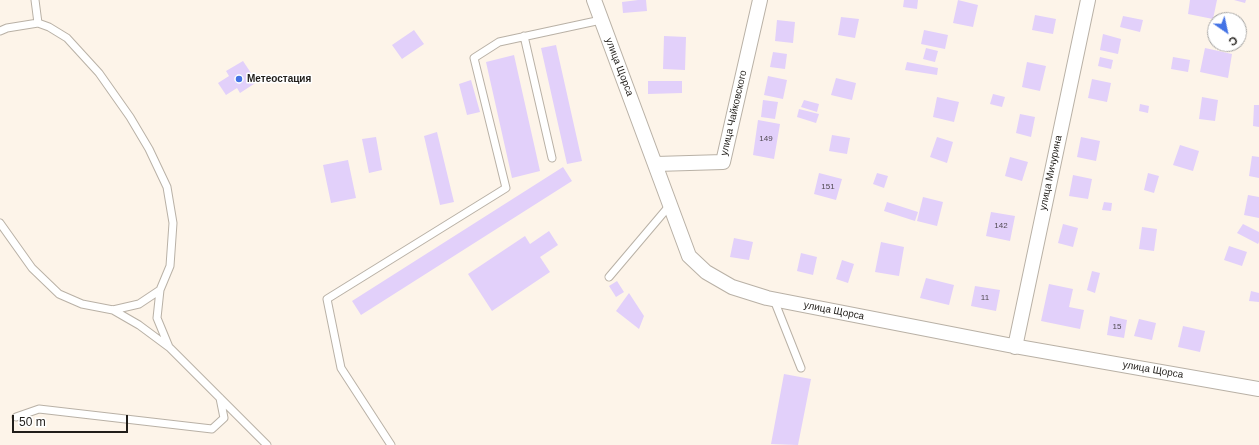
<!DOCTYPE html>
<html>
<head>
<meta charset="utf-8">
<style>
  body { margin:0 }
  #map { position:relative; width:1259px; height:445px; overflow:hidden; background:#fdf4e9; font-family:Arial,sans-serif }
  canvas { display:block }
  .north { position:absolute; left:1207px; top:12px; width:40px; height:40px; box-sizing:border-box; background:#fff; border:1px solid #a6a5a3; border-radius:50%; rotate:146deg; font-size:11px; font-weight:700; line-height:16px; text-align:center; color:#211e1a }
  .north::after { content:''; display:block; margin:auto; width:14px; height:18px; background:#4473e5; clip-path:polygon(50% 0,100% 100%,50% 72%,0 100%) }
  .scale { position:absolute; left:12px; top:415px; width:116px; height:18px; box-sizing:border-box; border:2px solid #211e1a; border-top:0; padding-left:5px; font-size:12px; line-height:14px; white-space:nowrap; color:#211e1a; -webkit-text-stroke:3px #fff; paint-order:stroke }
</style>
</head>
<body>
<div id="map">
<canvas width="1259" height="445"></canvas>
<div class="north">С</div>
<div class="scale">50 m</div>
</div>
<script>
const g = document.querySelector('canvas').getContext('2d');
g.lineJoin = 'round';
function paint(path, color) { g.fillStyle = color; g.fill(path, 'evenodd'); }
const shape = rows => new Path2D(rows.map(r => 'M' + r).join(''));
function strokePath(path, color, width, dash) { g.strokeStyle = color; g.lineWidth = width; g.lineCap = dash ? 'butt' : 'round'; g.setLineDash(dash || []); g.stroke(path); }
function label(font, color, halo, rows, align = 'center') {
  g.font = font + ' Arial,sans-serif'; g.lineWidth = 3; g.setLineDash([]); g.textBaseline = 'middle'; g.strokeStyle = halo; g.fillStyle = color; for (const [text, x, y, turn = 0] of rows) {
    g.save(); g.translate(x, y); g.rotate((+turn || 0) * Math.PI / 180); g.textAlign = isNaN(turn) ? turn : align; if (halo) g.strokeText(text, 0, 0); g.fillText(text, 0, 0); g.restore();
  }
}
const building = shape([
  [638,0,646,0,647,11,623,13,622,2],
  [904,0,918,0,917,9,903,7],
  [958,0,978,5,973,27,953,23],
  [1190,0,1217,0,1213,19,1188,14],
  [1234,0,1246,0,1245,3],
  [1035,15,1056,19,1053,34,1032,30],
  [1123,16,1143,20,1140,32,1120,27],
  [841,17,859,19,855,38,838,35],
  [777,20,795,22,793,43,775,41],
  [414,30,424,44,402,59,392,45],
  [924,30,948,35,945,49,921,44],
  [1103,34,1121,39,1118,54,1100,50],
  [664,36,686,37,685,70,663,69],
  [556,45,582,161,567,164,541,48],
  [926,48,938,51,935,62,923,59],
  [1205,48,1232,54,1228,78,1200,72],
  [773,52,787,54,785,69,770,67],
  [514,55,540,171,512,178,486,62],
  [1100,57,1113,60,1111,69,1098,66],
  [1173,57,1190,60,1188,72,1171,69],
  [243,61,257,82,240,93,237,88,226,95,218,83,229,76,226,71],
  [907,62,938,68,937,75,905,70],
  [1027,62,1046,66,1040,91,1022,87],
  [768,76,787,80,783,99,764,95],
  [836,78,856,83,852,100,831,95],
  [1092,79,1111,83,1107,102,1088,98],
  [471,80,480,112,467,115,459,84],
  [648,81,682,81,682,93,648,94],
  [993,94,1005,97,1002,107,990,104],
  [937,97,959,102,954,122,933,117],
  [1202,97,1218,100,1215,121,1199,119],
  [763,100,778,102,775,119,761,117],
  [804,100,819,104,817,112,801,107],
  [1140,104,1149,106,1148,113,1139,111],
  [1254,105,1259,105,1259,127,1253,126],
  [799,109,819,114,816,123,797,117],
  [1020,114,1035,117,1031,137,1016,133],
  [758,120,780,124,774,159,753,155],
  [437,132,454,202,440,205,424,136],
  [832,135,850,138,847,154,829,151],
  [376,137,382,170,369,173,362,139],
  [937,137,953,142,947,163,930,157],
  [1081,137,1100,141,1096,161,1077,157],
  [1180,145,1199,151,1193,171,1173,165],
  [1252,156,1259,157,1259,178,1249,176],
  [1010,157,1028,162,1022,181,1005,176],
  [348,160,356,198,331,203,323,165],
  [563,167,572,181,361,315,352,301],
  [819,173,842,179,836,200,814,194],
  [877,173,888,176,884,188,873,184],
  [1148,173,1159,176,1154,193,1144,190],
  [1073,175,1092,179,1088,199,1069,196],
  [1248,195,1259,197,1259,218,1244,215],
  [923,197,943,202,937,226,917,221],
  [887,202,918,212,915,221,884,211],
  [1104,202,1112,203,1111,211,1102,210],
  [991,212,1015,216,1010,241,986,236],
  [1063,224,1078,228,1073,247,1058,243],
  [1243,224,1259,232,1259,242,1258,244,1237,233],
  [1142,227,1157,229,1154,251,1139,249],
  [549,231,558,245,540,257,550,272,492,311,468,274,525,236,530,244],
  [734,238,753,242,749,260,730,257],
  [881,242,904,247,899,276,875,272],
  [1229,246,1247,252,1242,266,1224,260],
  [801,253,817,257,813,275,797,271],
  [842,260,854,264,848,283,836,279],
  [1092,271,1100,273,1095,293,1087,290],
  [926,278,954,285,949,305,920,298],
  [617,281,624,292,616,297,609,286],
  [1049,284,1073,289,1069,307,1084,310,1080,329,1041,321],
  [975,286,1000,290,996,311,971,306],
  [1251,291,1259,293,1259,302,1249,301],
  [629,293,644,316,639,329,616,311],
  [1110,316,1127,320,1124,338,1107,335],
  [1139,319,1156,323,1152,340,1134,336],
  [1183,326,1205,331,1200,352,1178,347],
  [784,374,811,379,798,445,771,444]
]);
const service = shape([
  [35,0,38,23],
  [0,31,7,28,38,23,49,27,67,38,99,73,130,117,149,149,167,187,173,223,170,266,160,290,139,304,113,310,82,304,59,294,32,268,0,223],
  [524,36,552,158],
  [609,277,670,205],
  [160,290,157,318,169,347],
  [774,300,801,368],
  [113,310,139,325,170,348,267,445],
  [16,417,39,409,212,429,224,418,220,398],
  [391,445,341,368,327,299,506,188,474,58,499,42,601,20]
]);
const minor = shape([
  [594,0,689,256,706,272,732,287,767,298,1008,345,1259,389],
  [656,164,723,162,760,0],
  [1015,347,1088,0]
]);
const markers = [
  [239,79,4,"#4473e5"]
];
const numberNames = [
  ["149",766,139],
  ["151",828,187],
  ["142",1001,226],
  ["11",985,298],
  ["15",1117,327]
];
const streetNames = [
  ["улица Щорса",619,67,69],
  ["улица Чайковского",734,113,-77],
  ["улица Мичурина",1051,173,-78],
  ["улица Щорса",834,311,11],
  ["улица Щорса",1153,370,10]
];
const poiNames = [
  ["Метеостация",247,79]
];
paint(building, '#e2d0fa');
strokePath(service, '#b9b1a6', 9);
strokePath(minor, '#b9b1a6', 16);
strokePath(service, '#fff', 7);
strokePath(minor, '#fff', 14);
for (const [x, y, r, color] of markers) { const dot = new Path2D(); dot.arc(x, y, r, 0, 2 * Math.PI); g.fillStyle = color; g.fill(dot); strokePath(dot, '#fff', 1.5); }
label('8px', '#514a52', null, numberNames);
label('10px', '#211e1a', '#fff', streetNames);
label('bold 10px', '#211e1a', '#fff', poiNames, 'left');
</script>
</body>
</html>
